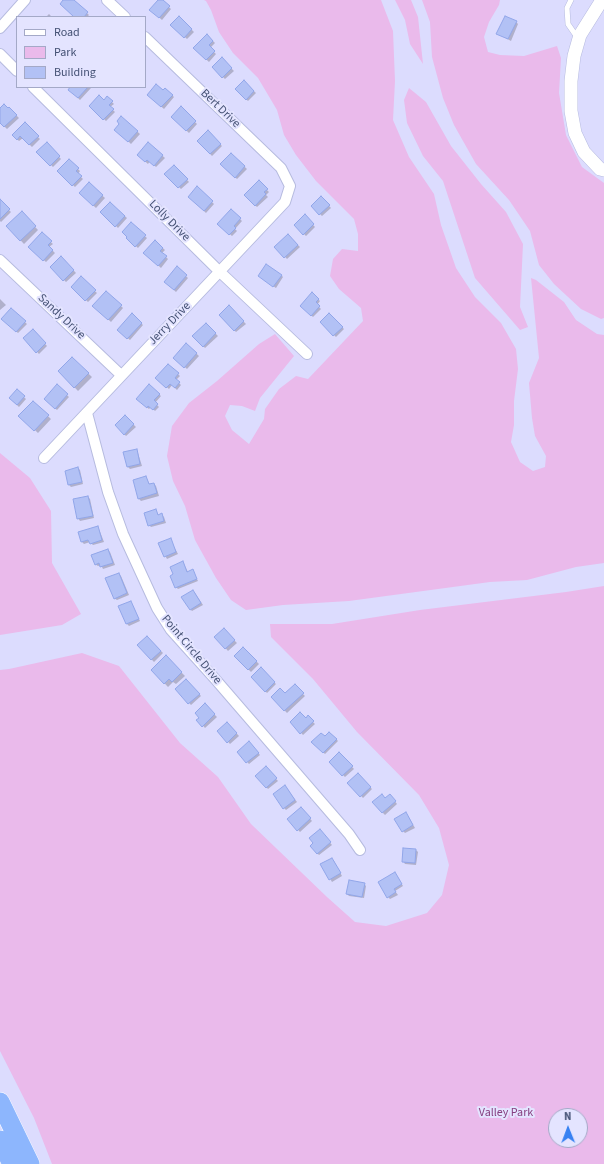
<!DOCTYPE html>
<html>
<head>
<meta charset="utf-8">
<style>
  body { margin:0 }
  #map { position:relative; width:604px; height:1164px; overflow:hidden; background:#dcdcfe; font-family:"Source Sans 3",sans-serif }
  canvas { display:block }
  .legend { position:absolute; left:16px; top:16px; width:130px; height:72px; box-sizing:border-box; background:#e4e4ff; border:1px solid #a4a9c7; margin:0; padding:5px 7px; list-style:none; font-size:12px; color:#445174 }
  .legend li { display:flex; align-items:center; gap:8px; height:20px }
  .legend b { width:20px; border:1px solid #a4a9c7 }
  .north { position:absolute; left:548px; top:1108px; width:40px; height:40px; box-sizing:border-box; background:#e4e4ff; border:1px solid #a4a9c7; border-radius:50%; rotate:359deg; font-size:11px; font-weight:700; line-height:16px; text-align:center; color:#445174 }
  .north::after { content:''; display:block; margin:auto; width:14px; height:18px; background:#3781f2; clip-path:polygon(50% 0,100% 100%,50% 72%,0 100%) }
</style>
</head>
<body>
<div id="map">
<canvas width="604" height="1164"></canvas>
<ul class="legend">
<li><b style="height:5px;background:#fff"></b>Road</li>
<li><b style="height:11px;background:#eabaeb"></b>Park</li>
<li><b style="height:11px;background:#b2c1f5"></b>Building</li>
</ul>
<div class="north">N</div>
</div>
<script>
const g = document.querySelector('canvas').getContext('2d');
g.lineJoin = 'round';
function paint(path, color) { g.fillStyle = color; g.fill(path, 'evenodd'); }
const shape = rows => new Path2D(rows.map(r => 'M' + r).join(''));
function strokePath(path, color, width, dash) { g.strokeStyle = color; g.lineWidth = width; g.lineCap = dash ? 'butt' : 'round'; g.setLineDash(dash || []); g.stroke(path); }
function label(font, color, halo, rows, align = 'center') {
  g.font = font + ' "Source Sans 3",sans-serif'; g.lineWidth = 4; g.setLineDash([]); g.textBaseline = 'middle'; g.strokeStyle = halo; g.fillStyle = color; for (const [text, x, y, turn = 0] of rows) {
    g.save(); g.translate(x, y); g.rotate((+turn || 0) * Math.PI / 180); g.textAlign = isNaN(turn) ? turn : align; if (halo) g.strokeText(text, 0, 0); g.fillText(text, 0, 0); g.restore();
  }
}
const green = shape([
  [204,0,381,0,393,31,395,81,393,120,409,157,434,194,441,225,456,268,475,297,501,323,516,349,518,369,514,401,514,425,511,442,520,462,533,471,545,467,546,456,535,436,532,418,529,383,539,358,531,278,536,280,564,302,576,320,597,334,604,335,604,563,576,567,527,580,490,582,349,601,283,605,246,610,231,600,216,578,195,540,185,506,173,481,167,456,172,426,189,403,217,381,259,344,275,334,294,356,260,398,255,411,242,406,230,405,225,416,232,430,249,444,264,419,265,409,279,389,296,376,308,379,363,321,361,308,339,289,330,276,333,259,342,249,358,251,358,234,354,219,316,181,296,155,284,135,277,110,258,78,233,53,219,32,211,10,206,1],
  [395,0,411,0,418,17,423,64,410,44,405,20],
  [422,0,500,0,499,5,489,22,484,37,488,52,500,55,524,56,557,46,561,58,559,93,566,135,582,167,604,183,604,318,601,319,581,309,554,284,539,265,530,231,509,200,476,164,454,125,443,98,432,57,430,22],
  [409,88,426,102,451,146,481,184,506,212,523,244,520,307,528,327,520,330,475,278,443,181,423,156,407,123,404,100],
  [0,453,30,478,51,511,52,563,81,614,62,625,0,635],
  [604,586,604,1164,52,1164,34,1118,0,1051,0,670,9,669,82,653,119,666,180,743,218,777,251,824,327,897,355,922,386,926,427,913,442,895,449,865,439,828,419,795,357,732,313,679,271,637,270,624,332,624,420,610,566,592],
  [556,1116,580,1116,580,1140,556,1140]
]);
const shadow = shape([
  [65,0,72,0,89,15,87,17,75,17],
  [159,0,161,0,171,9,162,20,151,10],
  [49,14,52,17,46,17],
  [179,17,194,32,187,39,172,25],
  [516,22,518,24,511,41,498,34],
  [207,35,215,43,210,48,216,54,209,62,194,48],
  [222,59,234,71,225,79,213,67],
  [244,82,256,93,248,101,236,89],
  [72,87,89,87,91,88,80,100,69,89],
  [165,89,174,97,164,109,148,95,163,91],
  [107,97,114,104,110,107,115,112,106,121,90,106,104,101],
  [9,108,19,118,7,129,0,122,0,110,8,109],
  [181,108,197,124,189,133,172,117],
  [121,117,140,134,131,144,116,129,121,124],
  [25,124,40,139,32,147,23,138,19,141,13,135],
  [208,132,222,146,212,156,198,141],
  [148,143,165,158,156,167,150,161,148,164,138,155],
  [47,144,61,159,53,167,38,152],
  [231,154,247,169,237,179,222,164],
  [69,160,80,171,78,174,83,179,75,187,58,171],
  [174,166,189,182,181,189,166,174],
  [259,182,269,192,266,195,268,197,257,207,245,195],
  [89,184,105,198,96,208,80,193],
  [197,188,214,204,206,213,189,197],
  [321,197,331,208,322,216,312,206],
  [0,201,11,212,1,222,0,221],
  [110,203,127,218,118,228,102,212],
  [231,210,242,221,235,229,237,231,232,236,218,224],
  [22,213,38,230,24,244,7,226],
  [305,216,315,227,306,236,295,225],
  [131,224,147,238,138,248,127,238],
  [42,234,53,244,49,247,55,253,46,262,29,247],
  [288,235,300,247,287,259,276,247],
  [155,241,165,250,162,253,168,259,161,268,145,253],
  [61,257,76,273,66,282,51,267],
  [177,268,188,278,176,292,165,282],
  [281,275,283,277,276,288,261,278],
  [81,278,97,293,88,302,72,287],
  [106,292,123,308,111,322,94,306],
  [312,294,320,301,317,305,321,309,313,317,301,305],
  [0,299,6,305,0,310],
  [229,307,246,324,236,332,220,316],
  [11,309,27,324,18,333,3,319],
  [329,314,344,329,336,337,321,322],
  [132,315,143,325,130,340,118,330],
  [206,324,218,336,205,348,194,336],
  [33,331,47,346,39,354,24,338],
  [187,345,199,356,187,369,175,358],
  [72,358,92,377,78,391,59,371],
  [168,365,180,376,176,380,181,385,177,390,172,385,169,389,156,378],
  [57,386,69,397,57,410,45,399],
  [149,386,161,396,155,403,159,407,155,411,151,407,149,409,137,399],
  [17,391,26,399,19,407,10,398],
  [33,402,51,419,38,433,20,416],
  [125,416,136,427,126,436,116,425],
  [136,450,138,453,142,466,130,469,128,467],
  [78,468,80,470,83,484,71,487,69,485],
  [146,477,150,485,154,484,156,486,159,496,141,501,139,499,134,481],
  [88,497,90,499,94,518,80,521,78,518],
  [156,510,159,516,162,515,164,517,166,523,151,527,149,525],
  [97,527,99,529,104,542,93,545,90,542,84,544,82,542],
  [170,539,178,554,167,559,159,544],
  [108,550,110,552,115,565,103,569,101,565,98,566,95,564],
  [183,562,188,572,194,573,198,581,178,589,176,587,174,575],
  [119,574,121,576,129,595,117,600,114,598],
  [195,593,203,605,192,611,190,609],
  [131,602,140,621,129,626,127,624],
  [224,630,237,643,228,651,216,637],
  [147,637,163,653,154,662,138,645],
  [243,648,259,664,251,672,235,656],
  [166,657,185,676,176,684,173,682,168,687,152,670],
  [261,669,276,684,267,693,252,677],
  [186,680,201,696,191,705,176,689],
  [295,686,305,696,287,713,272,697,285,694],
  [205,705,217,717,205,728,198,720,201,718],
  [308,717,315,724,303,735,291,722,306,719],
  [227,723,239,736,230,744,218,731],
  [330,733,338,741,325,754,313,742,325,738],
  [249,743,260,755,249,764,238,752],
  [339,753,354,769,345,777,330,762],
  [266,768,278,781,268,789,257,776],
  [358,775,372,789,363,798,349,783],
  [287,789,297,802,286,810,284,808],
  [390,795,397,804,385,815,383,813,385,799],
  [301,808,312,821,300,832,288,819],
  [408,816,415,828,405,833,403,831],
  [322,833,332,845,319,855,317,853],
  [416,850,418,852,416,865,405,864,403,861],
  [334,861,342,876,332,882,322,865],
  [397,876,403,886,395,891,398,895,390,899,388,897],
  [364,884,366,886,364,898,349,896,347,894]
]);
const building = shape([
  [63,0,74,0,88,12,84,17,74,17,60,4,63,0],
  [158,0,163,0,170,6,159,18,149,10,158,0],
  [179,16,192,29,184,38,170,25,179,16],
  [505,16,517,21,508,39,496,34,505,16],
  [207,34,213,41,209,45,215,51,206,60,193,48,207,34],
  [222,57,232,68,222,78,212,67,222,57],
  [244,80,254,91,246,100,235,89,244,80],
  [156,84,163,90,165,88,173,95,161,107,147,95,156,84],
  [70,87,88,87,78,98,68,90,70,87],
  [99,95,104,100,107,96,113,101,109,105,114,109,103,120,89,106,99,95],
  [4,104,8,108,9,107,17,115,4,127,0,123,0,108,4,104],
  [181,106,196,121,186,131,171,117,181,106],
  [121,116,138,131,128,142,114,130,119,124,117,121,121,116],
  [25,122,39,136,29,145,20,136,17,140,12,135,25,122],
  [208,130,221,144,210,154,197,141,208,130],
  [47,142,60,156,50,166,36,152,47,142],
  [148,142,163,155,154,166,147,160,145,162,137,155,148,142],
  [231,153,245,166,235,178,220,164,231,153],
  [69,159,79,168,76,171,82,176,72,186,57,171,69,159],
  [174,165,188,179,178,188,164,174,174,165],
  [259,180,268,189,264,192,266,194,255,206,244,195,259,180],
  [89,182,103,195,93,206,79,193,89,182],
  [197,186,213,201,204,211,188,197,197,186],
  [321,196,330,205,319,215,311,206,321,196],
  [0,199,10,209,0,219,0,199],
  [110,202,125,216,115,227,100,212,110,202],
  [231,209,241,218,234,226,236,228,229,235,217,224,231,209],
  [22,211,36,226,20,241,6,226,22,211],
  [305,214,314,224,303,235,294,225,305,214],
  [131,222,146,235,135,247,126,238,127,237,122,232,131,222],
  [42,232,52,241,48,245,53,250,43,261,28,247,42,232],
  [288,234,298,245,284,258,274,247,288,234],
  [155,240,163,248,160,251,167,256,158,266,143,253,155,240],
  [61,256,74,270,63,281,50,267,61,256],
  [266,264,282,275,273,287,258,276,266,264],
  [177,266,187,275,174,290,164,282,177,266],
  [81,276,96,290,85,301,71,287,81,276],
  [106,291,122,305,108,320,92,306,106,291],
  [312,292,319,299,316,302,320,306,311,316,300,306,312,292],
  [229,305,244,321,234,331,219,315,229,305],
  [11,308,26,321,16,332,1,319,11,308],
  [132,313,142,323,127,339,117,330,132,313],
  [329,313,343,327,333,336,320,322,329,313],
  [206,323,216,333,203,347,192,336,206,323],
  [33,329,46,343,36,353,23,338,33,329],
  [186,343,197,353,184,368,173,358,186,343],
  [72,357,89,373,74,388,58,371,72,357],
  [168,364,179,373,175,378,180,382,175,388,170,384,166,388,155,378,168,364],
  [57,384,68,394,55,409,44,399,57,384],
  [149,384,160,394,154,400,158,404,153,410,148,406,147,408,136,399,149,384],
  [17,389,25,396,17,405,9,398,17,389],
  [33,401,49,415,34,431,18,416,33,401],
  [125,415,134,424,124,435,115,425,125,415],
  [137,449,140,464,127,467,123,452,137,449],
  [78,467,82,482,68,485,65,471,78,467],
  [146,476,149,484,154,483,157,493,138,499,133,480,146,476],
  [88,496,93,516,77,519,73,499,88,496],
  [156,509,158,515,162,513,164,521,148,526,144,513,156,509],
  [98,526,102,540,90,544,88,540,81,542,78,532,98,526],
  [171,538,176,552,164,557,158,543,171,538],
  [108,549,113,563,100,567,99,563,95,565,91,555,108,549],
  [183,561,187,572,193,569,197,579,175,588,170,576,173,574,170,567,183,561],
  [119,573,127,593,114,599,105,578,119,573],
  [193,590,201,603,190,610,181,597,193,590],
  [131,601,139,619,126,624,118,606,131,601],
  [224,628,235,640,225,649,214,637,224,628],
  [147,636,161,651,151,660,137,645,147,636],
  [243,647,257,661,248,670,234,656,243,647],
  [166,655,182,672,172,682,169,679,164,684,151,670,166,655],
  [261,667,275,682,265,692,251,677,261,667],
  [186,679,200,694,188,704,175,689,186,679],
  [295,684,304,693,284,711,271,697,280,688,285,693,295,684],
  [205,703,215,714,202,727,196,720,199,718,195,713,205,703],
  [300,712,306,718,308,715,314,721,300,734,290,722,300,712],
  [227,722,237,733,227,743,217,731,227,722],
  [329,732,337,739,323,753,311,742,321,733,325,736,329,732],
  [249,741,259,753,246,763,237,752,249,741],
  [339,752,353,766,342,776,329,762,339,752],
  [266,766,277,778,266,788,255,776,266,766],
  [358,773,371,787,360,797,347,783,358,773],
  [285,785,295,800,283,809,273,794,285,785],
  [382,794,385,798,390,794,396,801,382,813,372,802,382,794],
  [301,807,311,818,297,831,287,819,301,807],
  [406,812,413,825,402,832,394,819,406,812],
  [320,829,331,842,317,854,310,846,313,843,309,838,320,829],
  [403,848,416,849,415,863,402,862,403,848],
  [332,858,341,873,329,880,320,864,332,858],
  [395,872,402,884,394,889,396,892,387,898,378,882,395,872],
  [349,880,365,883,362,897,346,894,349,880]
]);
const service = shape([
  [571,0,567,8,568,24,577,37]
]);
const minor = shape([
  [107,0,125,17],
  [0,28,25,0],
  [0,54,17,71],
  [33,87,220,272,307,354],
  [0,260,121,375],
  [87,413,108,492,123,534,157,608,171,630,216,680,349,834,360,850],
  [44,458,285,202,290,186,281,168,145,37]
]);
const tertiary = shape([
  [602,0,580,35,574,56,571,81,571,111,575,133,584,152,600,169,604,170]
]);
const motorway = shape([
  [0,1102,30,1164],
  [0,1140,12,1164]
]);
const streetNames = [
  ["Bert Drive",220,109,44],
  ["Lolly Drive",169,221,45],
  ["Sandy Drive",61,317,43],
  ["Jerry Drive",170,324,-46],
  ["Point Circle Drive",191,650,50]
];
const parkNames = [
  ["Valley Park",506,1113]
];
paint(green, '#eabaeb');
paint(shadow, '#0003');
paint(building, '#b2c1f5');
strokePath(building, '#91a6e9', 1);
strokePath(service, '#b6bbdf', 6);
strokePath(minor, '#b6bbdf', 12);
strokePath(tertiary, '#b6bbdf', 14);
strokePath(motorway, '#fff', 20);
strokePath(service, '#fff', 5);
strokePath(minor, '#fff', 10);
strokePath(tertiary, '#fff', 13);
strokePath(motorway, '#8db6fd', 19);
label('12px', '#445174', '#e4e4ff', streetNames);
label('12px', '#874081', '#e4e4ff', parkNames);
</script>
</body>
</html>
